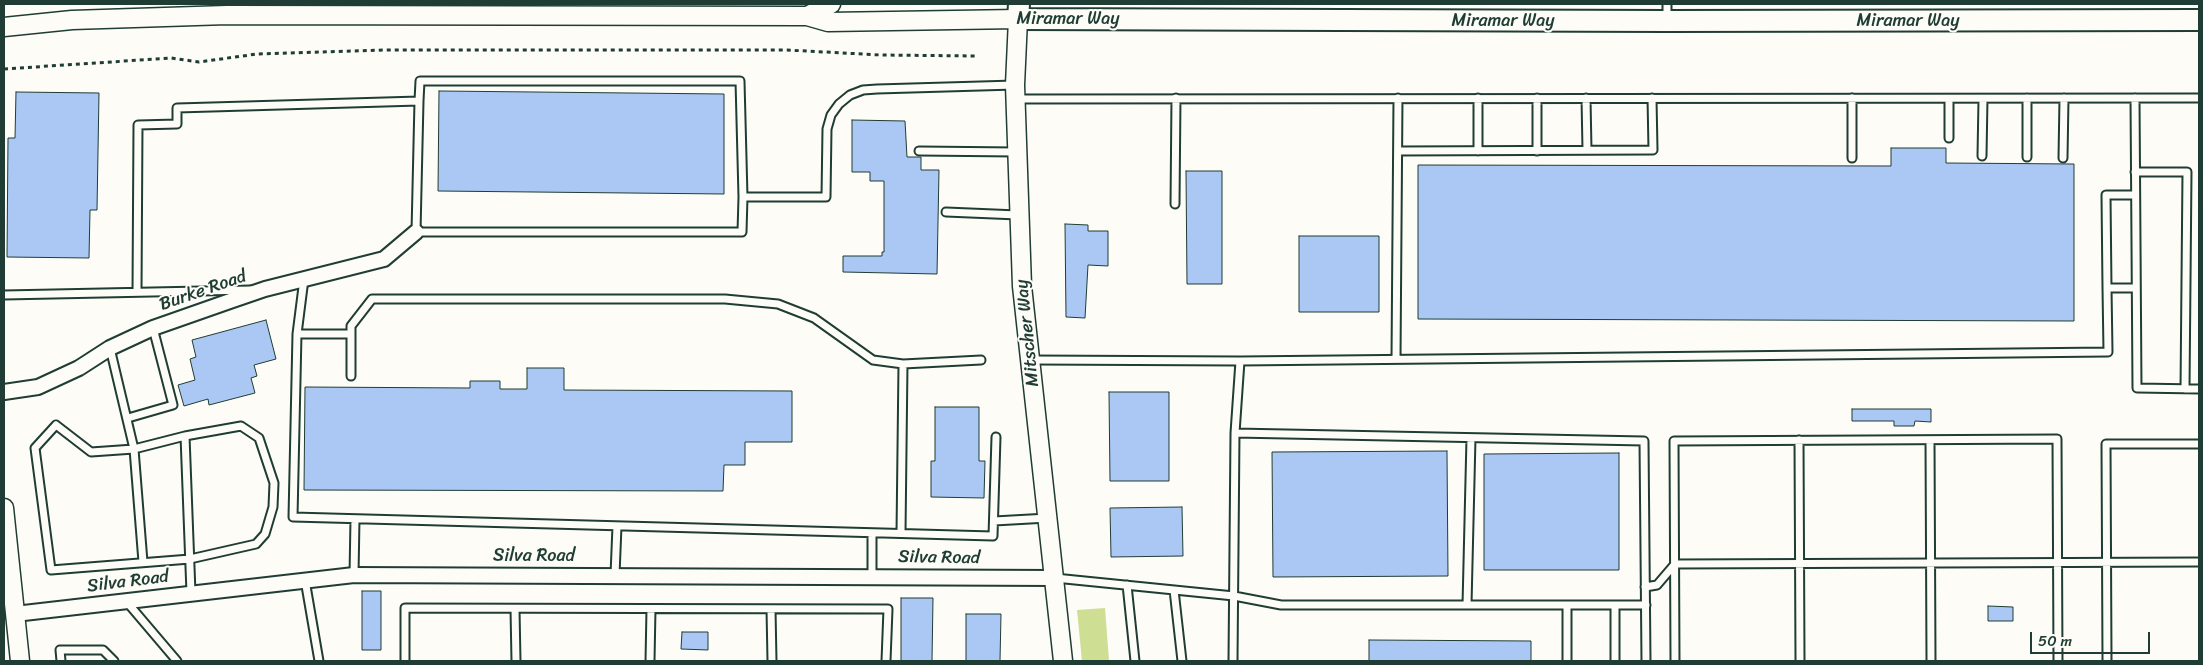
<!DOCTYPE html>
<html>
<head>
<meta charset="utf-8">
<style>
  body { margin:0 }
  #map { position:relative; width:2203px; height:665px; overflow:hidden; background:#fdfcf7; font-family:Sriracha,sans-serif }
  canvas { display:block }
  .frame { position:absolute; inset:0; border:5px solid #1f3d34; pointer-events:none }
  .scale { position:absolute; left:2030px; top:632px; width:120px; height:22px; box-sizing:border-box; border:2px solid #1f3d34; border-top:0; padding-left:6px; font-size:15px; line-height:18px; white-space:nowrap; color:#1f3d34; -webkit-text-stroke:4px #fdfcf7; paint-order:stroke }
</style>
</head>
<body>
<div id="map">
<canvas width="2203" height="665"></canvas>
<div class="frame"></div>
<div class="scale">50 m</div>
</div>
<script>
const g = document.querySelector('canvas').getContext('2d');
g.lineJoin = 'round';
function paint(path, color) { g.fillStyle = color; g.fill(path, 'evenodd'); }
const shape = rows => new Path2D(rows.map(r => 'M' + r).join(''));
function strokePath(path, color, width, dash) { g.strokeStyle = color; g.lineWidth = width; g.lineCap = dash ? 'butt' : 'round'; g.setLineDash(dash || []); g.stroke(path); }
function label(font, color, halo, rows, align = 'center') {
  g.font = font + ' Sriracha,sans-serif'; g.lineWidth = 4; g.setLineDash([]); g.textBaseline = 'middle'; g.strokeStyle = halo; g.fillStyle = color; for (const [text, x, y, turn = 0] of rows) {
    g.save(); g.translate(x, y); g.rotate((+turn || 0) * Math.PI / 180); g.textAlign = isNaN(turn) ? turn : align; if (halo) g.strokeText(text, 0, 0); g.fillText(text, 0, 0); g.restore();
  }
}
const green = shape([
  [1105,608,1109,661,1082,661,1077,610]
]);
const building = shape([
  [439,91,724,94,724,194,438,191,439,91],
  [16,92,99,93,97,210,90,210,89,258,7,257,8,138,15,138,16,92],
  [852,120,905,121,907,157,921,157,921,170,939,170,937,274,843,272,843,256,882,256,882,252,884,252,884,181,870,181,870,172,852,172,852,120],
  [1891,148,1946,148,1946,163,2074,164,2074,321,1418,319,1418,165,1891,166,1891,148],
  [1186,171,1222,171,1222,284,1187,284,1186,171],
  [1065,224,1088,225,1088,231,1108,231,1108,266,1088,265,1085,318,1066,317,1065,224],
  [1299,236,1379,236,1379,312,1299,312,1299,236],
  [266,320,276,359,254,365,257,376,251,378,255,393,209,405,208,399,184,406,178,385,195,380,190,359,196,357,192,340,266,320],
  [527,368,564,368,564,390,792,391,792,442,745,442,745,465,724,465,723,491,304,490,305,387,470,388,470,381,500,381,500,389,527,389,527,368],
  [1109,392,1169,392,1169,481,1110,481,1109,392],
  [935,407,979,407,979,461,985,461,984,498,931,497,931,461,935,461,935,407],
  [1852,409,1931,409,1931,422,1915,421,1914,426,1894,426,1894,421,1852,421,1852,409],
  [1447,451,1448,576,1273,577,1272,452,1447,451],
  [1619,453,1619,570,1484,570,1484,454,1619,453],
  [1182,507,1183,556,1111,557,1110,508,1182,507],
  [362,591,381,591,381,650,362,650,362,591],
  [901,598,933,598,932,661,901,661,901,598],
  [1988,606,2013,607,2013,621,1988,621,1988,606],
  [966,614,1001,614,1000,661,966,661,966,614],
  [682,632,708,632,708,650,681,649,682,632],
  [1369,640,1531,641,1531,661,1369,661,1369,640]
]);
const path = shape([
  [4,69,171,58,199,62,257,54,383,50,787,50,881,55,975,56]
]);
const service = shape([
  [1667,4,1667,19],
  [1478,98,1478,151],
  [1537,98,1537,151],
  [1586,98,1587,150],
  [1852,98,1852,158],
  [2027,98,2027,157],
  [2135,98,2137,388,2199,389],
  [1016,99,2199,98],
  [419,101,420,81,740,81,743,197],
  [1949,138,1949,99],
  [919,151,1016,152],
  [1398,151,1653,150,1652,98],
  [1982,156,1983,99],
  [2063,158,2064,98],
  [2135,172,2187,172,2185,389],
  [2134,195,2106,195,2107,288,2136,288],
  [1175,204,1176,98],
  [946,212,1018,215],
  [304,279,297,334,293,517,993,536,996,437],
  [137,292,138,125,177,124,177,108,419,101,416,232,742,232,743,197,826,197,827,129,831,115,839,104,850,95,863,90,877,89,1015,85],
  [4,295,251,290],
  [297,334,351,334],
  [110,348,134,449,143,562],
  [1396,359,1398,98],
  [1032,360,1240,361,2108,352,2107,288],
  [351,376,351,326,372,299,725,299,778,304,814,318,873,360,903,364,981,360],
  [128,418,173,405,153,328],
  [56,425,91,452,134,449,185,436,241,426,259,438,274,483,273,507,265,534,256,544,190,559,51,570,35,448,56,425],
  [1235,433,1644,441,1646,661],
  [185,436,191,593],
  [1799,440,1800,661],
  [1930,440,1931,661],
  [994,521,1048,518],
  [872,533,872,576],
  [901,533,903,364],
  [354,575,355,519],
  [615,575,617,526],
  [1055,578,1234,596,1281,605,1646,605],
  [305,580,319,661],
  [1127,585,1135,661],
  [1645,587,1657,585,1675,564,2199,562],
  [1174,590,1182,661],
  [126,601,177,661],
  [1467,605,1471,438],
  [515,609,516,661],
  [771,609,772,661],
  [61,661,60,650,103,650,114,661],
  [405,661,405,608,888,609,886,661],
  [650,661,651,609],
  [1233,661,1235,433,1240,361],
  [1567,661,1567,605],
  [1615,661,1615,605],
  [1675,661,1674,441,2057,439,2058,661],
  [2107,661,2106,444,2199,444]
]);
const minor = shape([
  [4,392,38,387,79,368,110,348,153,328,230,301,265,289,384,259,416,232],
  [15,614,354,575,1055,578]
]);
const tertiary = shape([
  [807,16,831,4],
  [4,27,72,20,227,15,807,16,828,22,1018,19,1015,85,1022,286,1063,661],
  [4,508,20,661]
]);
const secondary = shape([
  [1019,4,1018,19,1667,21,2199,20]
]);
const streetNames = [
  ["Miramar Way",1068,19],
  ["Miramar Way",1503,21],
  ["Miramar Way",1908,21],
  ["Burke Road",203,291,-19],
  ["Mitscher Way",1028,333,-96],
  ["Silva Road",534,556],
  ["Silva Road",939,558,1],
  ["Silva Road",128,582,-7]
];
paint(green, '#cede92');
paint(building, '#abc7f3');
strokePath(building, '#1f3d34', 1);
strokePath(service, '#1f3d34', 11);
strokePath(minor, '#1f3d34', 18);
strokePath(tertiary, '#1f3d34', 21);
strokePath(secondary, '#1f3d34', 24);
strokePath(path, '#1f3d34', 3, [4, 4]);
strokePath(service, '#fdfcf7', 7);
strokePath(minor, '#fdfcf7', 14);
strokePath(tertiary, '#fdfcf7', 18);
strokePath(secondary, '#fdfcf7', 20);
label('18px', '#1f3d34', '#fdfcf7', streetNames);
</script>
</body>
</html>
